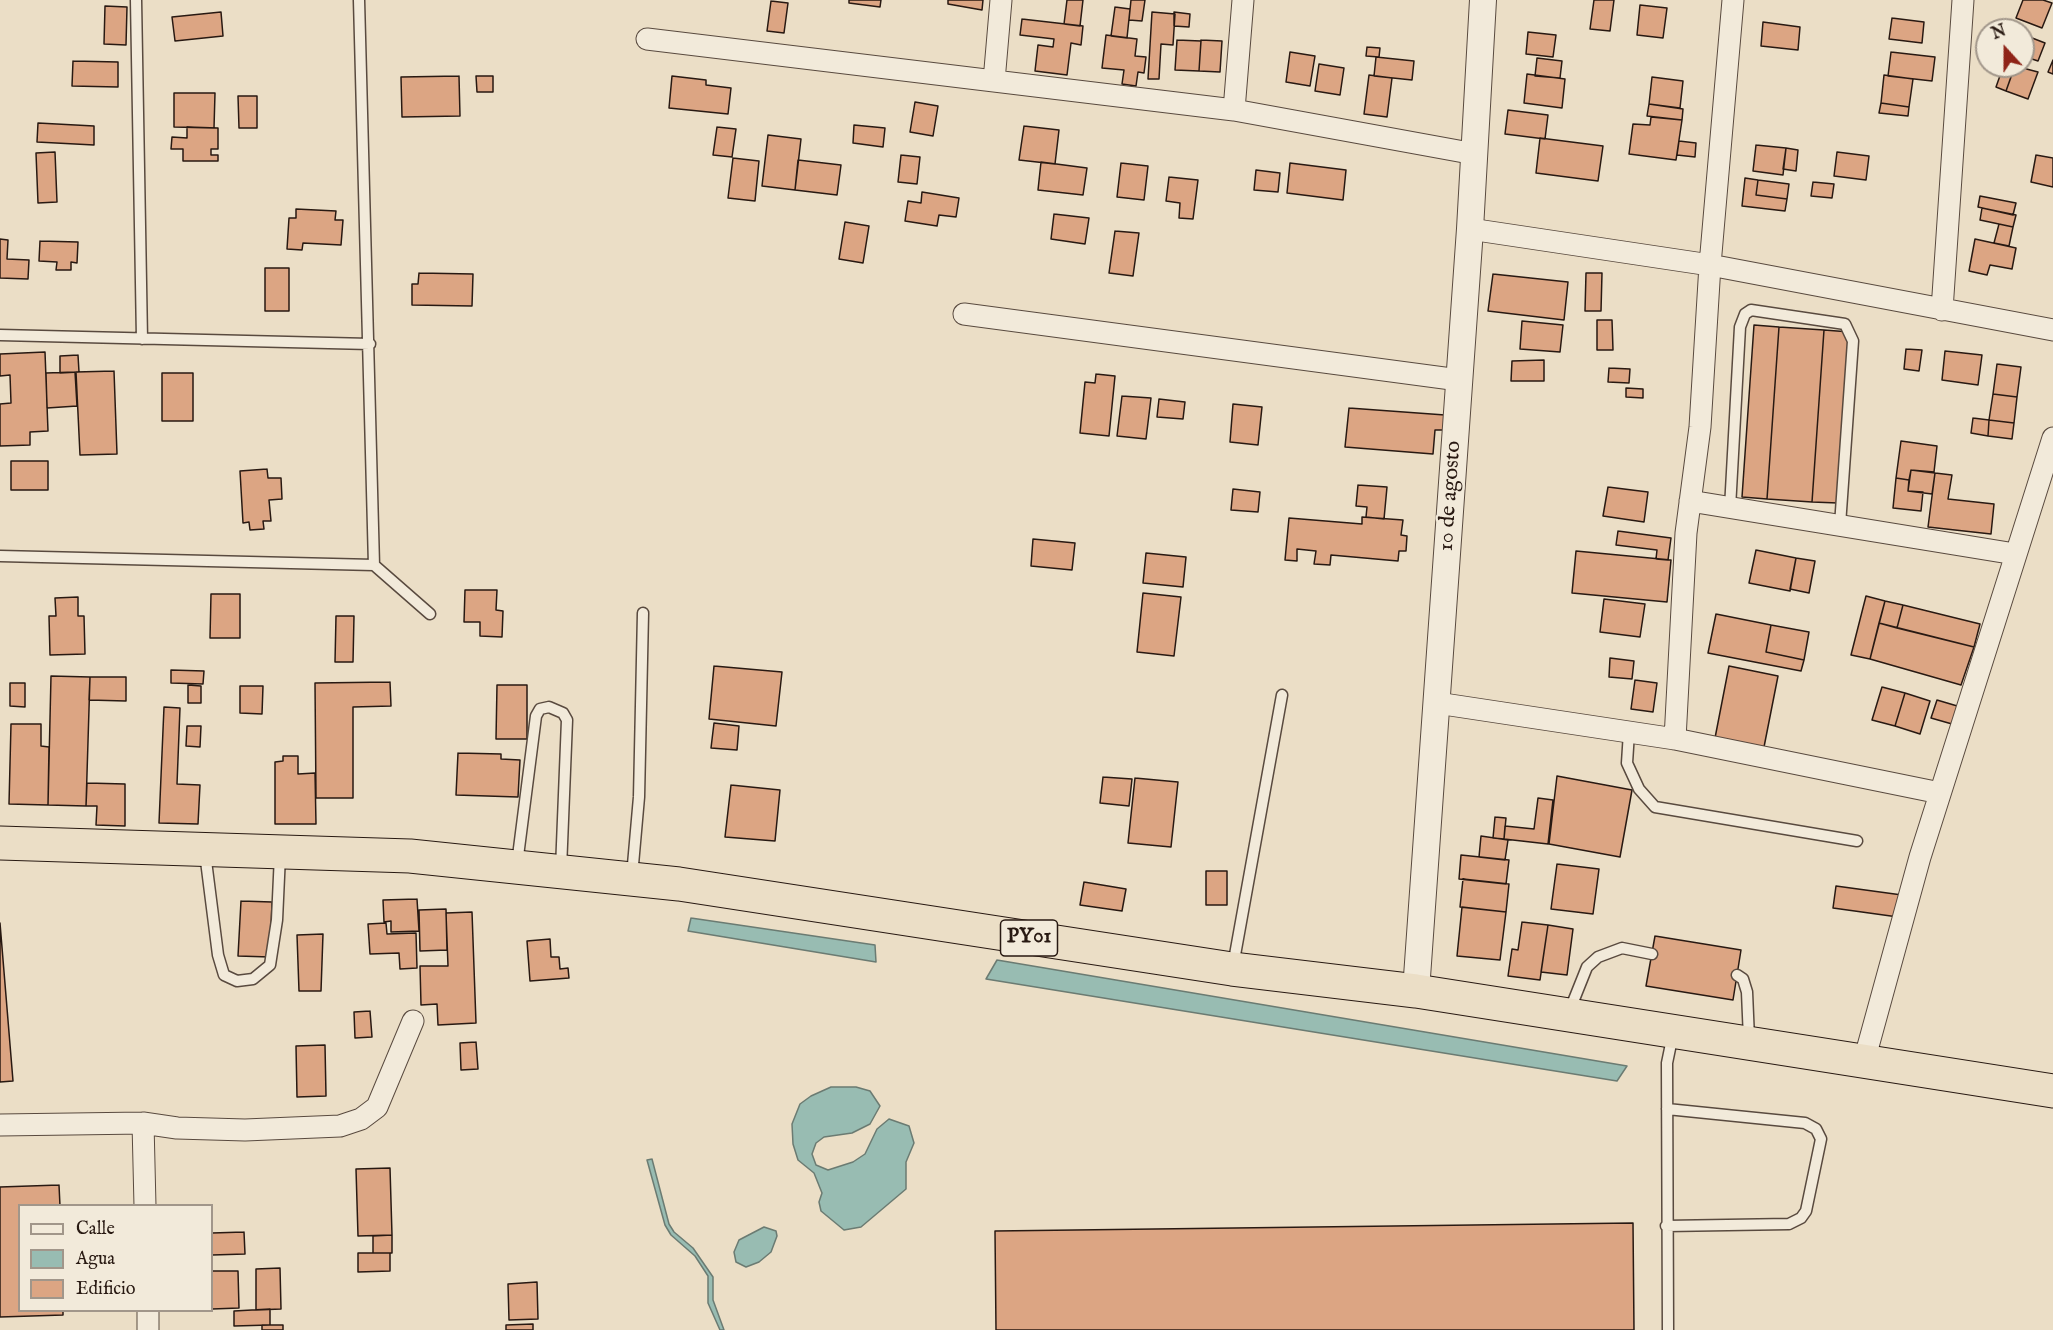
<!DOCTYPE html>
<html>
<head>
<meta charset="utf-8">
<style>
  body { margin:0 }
  #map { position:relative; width:2053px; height:1330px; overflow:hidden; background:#ebdec6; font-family:"IM FELL English",serif }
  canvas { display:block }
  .legend { position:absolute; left:18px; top:1204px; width:195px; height:108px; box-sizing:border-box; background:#f2eada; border:2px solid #a1968a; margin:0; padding:8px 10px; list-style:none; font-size:18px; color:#281912 }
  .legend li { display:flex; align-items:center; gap:12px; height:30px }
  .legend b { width:30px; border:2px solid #a1968a }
  .north { position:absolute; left:1975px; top:18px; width:60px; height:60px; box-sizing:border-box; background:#f2eada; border:2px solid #a1968a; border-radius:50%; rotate:339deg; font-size:16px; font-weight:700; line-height:24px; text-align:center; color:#281912 }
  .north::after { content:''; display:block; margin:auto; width:21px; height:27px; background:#8f2418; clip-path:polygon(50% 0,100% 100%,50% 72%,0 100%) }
</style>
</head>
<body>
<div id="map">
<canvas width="2053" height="1330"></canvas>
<ul class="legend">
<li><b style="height:8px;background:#f2eada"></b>Calle</li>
<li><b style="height:16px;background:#98bcb2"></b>Agua</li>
<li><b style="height:16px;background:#dca583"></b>Edificio</li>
</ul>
<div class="north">N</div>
</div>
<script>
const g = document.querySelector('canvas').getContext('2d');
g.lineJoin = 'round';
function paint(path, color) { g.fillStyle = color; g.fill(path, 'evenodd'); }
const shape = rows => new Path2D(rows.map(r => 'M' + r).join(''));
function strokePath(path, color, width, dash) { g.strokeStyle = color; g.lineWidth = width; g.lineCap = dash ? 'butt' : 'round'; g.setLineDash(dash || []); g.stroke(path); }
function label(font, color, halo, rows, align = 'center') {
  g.font = font + ' "IM FELL English",serif'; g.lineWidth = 4.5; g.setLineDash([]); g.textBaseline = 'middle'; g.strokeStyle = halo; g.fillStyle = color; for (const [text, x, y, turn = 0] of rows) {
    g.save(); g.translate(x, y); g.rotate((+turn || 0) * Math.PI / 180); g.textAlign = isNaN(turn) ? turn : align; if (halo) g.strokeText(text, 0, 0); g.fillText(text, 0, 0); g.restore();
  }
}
const water = shape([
  [691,918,875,945,876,962,688,931,691,918],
  [997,960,1627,1066,1617,1081,986,979,997,960],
  [831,1087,856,1087,870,1091,880,1106,870,1124,852,1133,824,1137,816,1143,812,1154,816,1165,828,1170,853,1162,865,1154,877,1129,889,1119,909,1126,914,1143,906,1162,906,1189,861,1227,844,1230,821,1211,819,1202,822,1193,814,1173,798,1160,793,1144,792,1124,800,1104,811,1096,831,1087],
  [652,1159,669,1224,674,1232,693,1248,713,1277,713,1300,724,1330,720,1330,708,1303,708,1276,695,1256,671,1235,665,1225,647,1160,652,1159],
  [764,1227,776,1231,777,1236,771,1252,759,1262,746,1267,736,1262,734,1252,739,1240,764,1227]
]);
const building = shape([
  [849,0,881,0,880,7,849,3,849,0],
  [948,0,983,0,982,10,948,4,948,0],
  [1067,0,1083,0,1080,26,1064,24,1067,0],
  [1131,0,1145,0,1142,21,1129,20,1131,0],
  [1594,0,1614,0,1610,31,1590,29,1594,0],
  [2023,0,2043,0,2052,3,2042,28,2016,18,2023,0],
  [771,1,788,3,784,33,767,31,771,1],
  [1640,5,1667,8,1663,38,1637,35,1640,5],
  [105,6,127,7,126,45,104,44,105,6],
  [1115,7,1130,9,1127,38,1111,36,1115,7],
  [221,12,223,36,175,41,172,17,221,12],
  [1152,12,1175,14,1173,45,1161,44,1159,79,1148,79,1152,12],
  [1174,12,1190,14,1189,27,1174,26,1174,12],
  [1892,18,1924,22,1922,43,1889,39,1892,18],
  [1022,19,1083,26,1081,45,1071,43,1067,75,1035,71,1038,45,1053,47,1054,39,1020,35,1022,19],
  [1763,22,1800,27,1798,50,1761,46,1763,22],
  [1528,32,1556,35,1553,57,1526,54,1528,32],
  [1106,35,1137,39,1135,56,1146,57,1144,73,1138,72,1136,86,1122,84,1124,70,1102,68,1106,35],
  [2027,36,2045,43,2038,61,2023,56,2027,36],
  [1177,40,1201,41,1199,71,1175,70,1177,40],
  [1201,40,1222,41,1220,72,1199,71,1201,40],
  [1367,47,1380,48,1379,57,1366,56,1367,47],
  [1290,52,1315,56,1310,86,1286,82,1290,52],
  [1891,52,1935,57,1932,81,1888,76,1891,52],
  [1376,57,1414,61,1412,80,1374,76,1376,57],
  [1537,58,1562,61,1560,78,1535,76,1537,58],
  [2053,60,2053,74,2048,72,2053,60],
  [73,61,118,62,118,87,72,86,73,61],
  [1319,64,1344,68,1340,95,1315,91,1319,64],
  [2015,66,2038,72,2028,99,2006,91,2015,66],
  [2002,70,2012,74,2006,91,1996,87,2002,70],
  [1527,74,1565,79,1562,108,1524,103,1527,74],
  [1369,75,1392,78,1387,117,1364,114,1369,75],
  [1884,75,1913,79,1909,107,1881,103,1884,75],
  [459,76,460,116,402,117,401,77,459,76],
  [476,76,493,76,493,92,477,92,476,76],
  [672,76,706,80,706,85,731,88,728,114,669,108,672,76],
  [1652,77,1683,81,1680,108,1649,104,1652,77],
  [174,93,215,93,214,128,174,127,174,93],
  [238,96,257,96,257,128,239,128,238,96],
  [915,102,938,106,933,136,910,132,915,102],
  [1881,103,1909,107,1908,116,1879,113,1881,103],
  [1649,104,1683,109,1682,120,1647,116,1649,104],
  [1508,110,1548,115,1545,139,1505,134,1508,110],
  [1651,117,1682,120,1676,160,1629,154,1633,124,1650,125,1651,117],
  [38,123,94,126,94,145,37,142,38,123],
  [854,125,885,128,883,147,853,143,854,125],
  [1024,126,1059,130,1055,164,1019,160,1024,126],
  [187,127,218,128,218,149,211,149,211,155,218,155,218,161,183,161,183,149,171,149,172,137,187,138,187,127],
  [717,127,736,129,732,157,713,155,717,127],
  [768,135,801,139,795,190,762,186,768,135],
  [1540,138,1603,146,1598,181,1536,173,1540,138],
  [1679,141,1696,143,1695,157,1677,155,1679,141],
  [1756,145,1786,148,1783,175,1753,171,1756,145],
  [1786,148,1798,150,1796,171,1783,169,1786,148],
  [55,152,57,202,38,203,36,153,55,152],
  [1837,152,1869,156,1866,180,1834,176,1837,152],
  [901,155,920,157,917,184,898,182,901,155],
  [2036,155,2053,158,2053,187,2031,182,2036,155],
  [733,158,759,161,755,201,728,198,733,158],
  [798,160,841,165,837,195,795,190,798,160],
  [1041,162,1087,168,1083,195,1038,190,1041,162],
  [1121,163,1148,166,1144,200,1117,197,1121,163],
  [1290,163,1346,170,1343,200,1287,193,1290,163],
  [1256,170,1280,173,1278,192,1254,190,1256,170],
  [1169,177,1198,180,1193,219,1179,218,1180,203,1166,201,1169,177],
  [1745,178,1758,180,1756,195,1787,199,1785,211,1742,206,1745,178],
  [1758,180,1789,184,1787,199,1756,195,1758,180],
  [1813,182,1834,184,1832,198,1811,196,1813,182],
  [922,192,959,198,956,217,939,215,937,226,905,221,908,201,921,203,922,192],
  [1980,196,2016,203,2013,215,1978,207,1980,196],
  [1982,208,2016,215,2013,227,1980,220,1982,208],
  [296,209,336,211,335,220,343,220,341,245,303,243,302,250,287,249,289,218,296,218,296,209],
  [1054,214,1089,218,1085,244,1051,239,1054,214],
  [845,222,869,226,863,263,839,259,845,222],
  [1999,224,2013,227,2009,246,1994,243,1999,224],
  [1115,231,1139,233,1133,276,1109,273,1115,231],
  [0,239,8,240,7,259,29,260,28,279,0,278,0,239],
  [1975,239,2016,248,2012,269,1990,265,1987,275,1969,271,1975,239],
  [40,241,78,242,77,263,71,262,71,270,56,270,57,262,39,261,40,241],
  [265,268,289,268,289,311,265,311,265,268],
  [419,273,473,274,472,306,412,305,412,284,418,284,419,273],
  [1586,273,1602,273,1601,311,1585,311,1586,273],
  [1493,274,1568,282,1564,320,1488,311,1493,274],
  [1597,320,1612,320,1613,350,1597,350,1597,320],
  [1522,321,1563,325,1560,352,1520,349,1522,321],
  [1754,325,1779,327,1767,499,1742,497,1754,325],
  [1779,327,1824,330,1812,502,1767,499,1779,327],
  [1824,330,1850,332,1838,503,1812,502,1824,330],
  [1906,349,1922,350,1919,371,1904,369,1906,349],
  [1945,351,1982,355,1978,385,1942,380,1945,351],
  [45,352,48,431,30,432,30,445,0,446,0,404,11,403,10,375,0,376,0,354,45,352],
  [78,355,79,372,60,373,60,356,78,355],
  [1544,360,1544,381,1511,381,1512,361,1544,360],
  [1997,364,2021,367,2017,397,1993,394,1997,364],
  [1609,368,1630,369,1629,383,1608,382,1609,368],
  [114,371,117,454,80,455,76,372,114,371],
  [75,372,77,406,47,408,46,373,75,372],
  [162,373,193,373,193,421,162,421,162,373],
  [1096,374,1115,376,1109,436,1080,433,1085,382,1095,383,1096,374],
  [1626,388,1643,389,1643,398,1626,397,1626,388],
  [1993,394,2017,397,2014,423,1989,420,1993,394],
  [1122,396,1151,398,1146,439,1117,436,1122,396],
  [1159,399,1185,402,1183,419,1157,417,1159,399],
  [1233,404,1262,407,1258,445,1230,442,1233,404],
  [1349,408,1445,415,1444,430,1435,430,1433,454,1345,447,1349,408],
  [1973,418,1989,420,1988,436,1971,433,1973,418],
  [1989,420,2014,423,2012,439,1988,436,1989,420],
  [1901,441,1937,446,1934,472,1911,470,1909,480,1896,478,1901,441],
  [11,461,48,461,48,490,11,490,11,461],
  [267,469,268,478,281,478,282,499,269,500,271,521,263,521,264,529,250,530,249,522,243,523,240,471,267,469],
  [1911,470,1935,473,1932,494,1908,491,1911,470],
  [1935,473,1952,475,1948,499,1994,504,1991,534,1928,527,1935,473],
  [1896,478,1909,480,1908,491,1923,492,1921,511,1893,508,1896,478],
  [1358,485,1387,487,1384,519,1366,517,1367,507,1356,506,1358,485],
  [1608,487,1648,492,1644,522,1603,516,1608,487],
  [1233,489,1260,492,1258,512,1231,510,1233,489],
  [1362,517,1403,520,1401,535,1407,536,1406,551,1399,551,1398,561,1331,555,1330,565,1314,564,1316,551,1297,549,1297,561,1285,560,1289,518,1362,524,1362,517],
  [1618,531,1671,538,1668,560,1656,559,1657,550,1616,545,1618,531],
  [1033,539,1075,543,1072,570,1031,566,1033,539],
  [1756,550,1796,558,1790,591,1749,583,1756,550],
  [1576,551,1671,560,1667,602,1572,593,1576,551],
  [1146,553,1186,557,1183,587,1143,583,1146,553],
  [1796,558,1815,561,1809,593,1790,589,1796,558],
  [465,590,497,590,496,610,503,611,502,637,480,636,480,622,464,622,465,590],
  [1143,593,1181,597,1174,656,1137,652,1143,593],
  [211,594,240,594,240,638,210,638,211,594],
  [1866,596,1885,601,1870,659,1851,655,1866,596],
  [78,597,78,616,84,616,85,654,50,655,49,616,56,616,55,598,78,597],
  [1604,599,1645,604,1640,637,1600,632,1604,599],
  [1885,601,1903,605,1897,628,1879,623,1885,601],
  [1903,605,1980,624,1974,647,1897,628,1903,605],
  [1716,614,1771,625,1766,652,1804,660,1801,671,1708,653,1716,614],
  [336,616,354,616,353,662,335,662,336,616],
  [1879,623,1974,647,1961,685,1870,659,1879,623],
  [1771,625,1809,632,1804,660,1766,652,1771,625],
  [1610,658,1634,661,1632,679,1609,677,1610,658],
  [714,666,782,672,776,726,709,719,714,666],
  [1729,666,1778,676,1764,747,1715,738,1729,666],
  [171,670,204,671,203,684,171,683,171,670],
  [51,676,90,677,86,806,48,805,51,676],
  [90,677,126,677,126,701,89,700,90,677],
  [1635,680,1657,683,1653,712,1631,709,1635,680],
  [390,682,391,706,353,707,353,798,316,798,315,683,390,682],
  [10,683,25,683,25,707,10,706,10,683],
  [188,685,201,686,201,703,188,703,188,685],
  [497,685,527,685,527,739,496,739,497,685],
  [240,686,263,686,262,714,240,713,240,686],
  [1882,687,1905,693,1895,726,1872,720,1882,687],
  [1905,693,1930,701,1920,734,1895,726,1905,693],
  [1937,700,1964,708,1959,726,1931,718,1937,700],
  [164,707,180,708,177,784,200,785,198,824,159,823,164,707],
  [714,723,739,726,737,750,711,748,714,723],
  [11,724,41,724,41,746,49,747,48,805,9,804,11,724],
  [187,726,201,726,200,747,186,746,187,726],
  [458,753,501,754,501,759,520,760,518,797,456,795,458,753],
  [283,756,298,756,298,774,315,773,316,824,275,824,275,762,283,761,283,756],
  [1557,776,1632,790,1620,857,1549,844,1557,776],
  [1103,777,1132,779,1129,806,1100,803,1103,777],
  [1135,778,1178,782,1171,847,1128,843,1135,778],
  [87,783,125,784,125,826,96,825,97,806,86,806,87,783],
  [731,785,780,790,775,841,725,837,731,785],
  [1538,798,1553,800,1548,844,1504,839,1505,826,1534,829,1538,798],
  [1495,817,1506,818,1504,839,1493,838,1495,817],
  [1481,836,1508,840,1505,860,1479,857,1481,836],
  [1461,855,1509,860,1506,884,1459,879,1461,855],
  [1557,864,1599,869,1593,914,1551,909,1557,864],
  [1206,871,1227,871,1227,905,1206,905,1206,871],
  [1463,879,1509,884,1506,912,1460,907,1463,879],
  [1084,882,1126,889,1122,911,1080,905,1084,882],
  [1836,886,1902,895,1898,917,1833,908,1836,886],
  [417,899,419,931,391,932,391,921,384,922,383,900,417,899],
  [241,901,272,902,270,957,238,956,241,901],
  [1462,907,1506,912,1500,960,1457,956,1462,907],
  [446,909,447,950,420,951,419,910,446,909],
  [472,912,476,1023,438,1025,437,1004,421,1005,420,966,448,966,446,913,472,912],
  [1522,922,1548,925,1540,980,1508,976,1512,949,1518,950,1522,922],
  [0,923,13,1081,0,1082,0,923],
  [386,923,387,934,416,933,417,968,400,969,399,953,370,954,368,924,386,923],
  [1548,925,1573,929,1567,975,1541,972,1548,925],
  [323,934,321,991,299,991,297,935,323,934],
  [1655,936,1741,950,1733,1000,1646,986,1655,936],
  [550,939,551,957,559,957,560,969,568,968,569,978,530,981,527,941,550,939],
  [370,1011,372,1037,355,1038,354,1012,370,1011],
  [476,1042,478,1069,461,1070,460,1043,476,1042],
  [325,1045,326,1096,297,1097,296,1046,325,1045],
  [390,1168,392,1235,358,1236,356,1169,390,1168],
  [59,1185,60,1206,20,1206,20,1310,63,1310,63,1315,0,1317,0,1187,59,1185],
  [1633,1223,1634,1330,996,1330,995,1231,1633,1223],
  [244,1232,245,1254,212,1255,212,1233,244,1232],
  [392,1235,392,1253,373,1253,373,1236,392,1235],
  [358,1253,390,1253,390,1271,358,1272,358,1253],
  [280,1268,281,1309,256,1310,256,1269,280,1268],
  [212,1271,238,1271,239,1308,212,1309,212,1271],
  [537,1282,538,1319,509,1320,508,1284,537,1282],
  [270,1309,270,1325,234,1326,234,1311,270,1309],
  [533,1324,533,1330,506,1330,506,1325,533,1324],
  [262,1325,283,1325,283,1330,262,1330,262,1325]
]);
const service = shape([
  [136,0,142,339],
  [359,0,374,565],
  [0,335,370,344],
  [1730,508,1740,327,1745,314,1751,310,1845,324,1853,341,1840,525],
  [0,556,374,565,430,614],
  [1629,732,1627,763,1639,789,1655,807,1857,841],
  [205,853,218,955,224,975,237,981,253,979,270,965,277,920,280,855],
  [517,864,536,716,540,709,549,707,563,713,567,720,561,869],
  [632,876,639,797,643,613],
  [1233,966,1282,695],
  [1737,975,1743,979,1747,992,1749,1039],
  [1569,1012,1587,967,1598,957,1622,948,1652,954],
  [1666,1226,1789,1224,1801,1218,1806,1211,1821,1139,1816,1129,1805,1123,1667,1109],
  [1668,1330,1667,1063,1673,1034]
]);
const minor = shape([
  [647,39,1234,110,1475,154],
  [994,81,1001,0],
  [1234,110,1243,0],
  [1470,229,1710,265,2053,330],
  [1942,310,1963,0],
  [964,314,1459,380],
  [1690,501,2015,554],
  [1437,703,1675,739,1940,793],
  [1675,739,1686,533,1700,427,1710,265,1733,0],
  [1864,1061,1920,857,2053,438],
  [143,1123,145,1206],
  [0,1125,143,1123,177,1128,245,1130,340,1126,361,1119,377,1107,413,1021],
  [148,1310,148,1330]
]);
const tertiary = shape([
  [1416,991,1470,229,1483,0]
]);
const trunk = shape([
  [0,843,410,856,679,884,1232,969,1416,991,2053,1091]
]);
const shields = [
  [1029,938,57]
];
const shieldNames = [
  ["PY01",1029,938]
];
const streetNames = [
  ["10 de agosto",1451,496,-86]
];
paint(water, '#98bcb2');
strokePath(water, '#6b7b72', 1.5);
paint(building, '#dca583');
strokePath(building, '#281912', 1.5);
strokePath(service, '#594a3f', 13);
strokePath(minor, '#594a3f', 23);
strokePath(tertiary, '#594a3f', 28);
strokePath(trunk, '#281912', 35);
strokePath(service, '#f2eada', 10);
strokePath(minor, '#f2eada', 21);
strokePath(tertiary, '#f2eada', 26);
strokePath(trunk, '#ebdec6', 33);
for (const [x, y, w] of shields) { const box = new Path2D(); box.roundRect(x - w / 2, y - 18, w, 36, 4.5); g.fillStyle = '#f2eada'; g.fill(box); strokePath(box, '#281912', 1.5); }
label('bold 21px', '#281912', null, shieldNames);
label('22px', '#281912', '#f2eada', streetNames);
</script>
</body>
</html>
